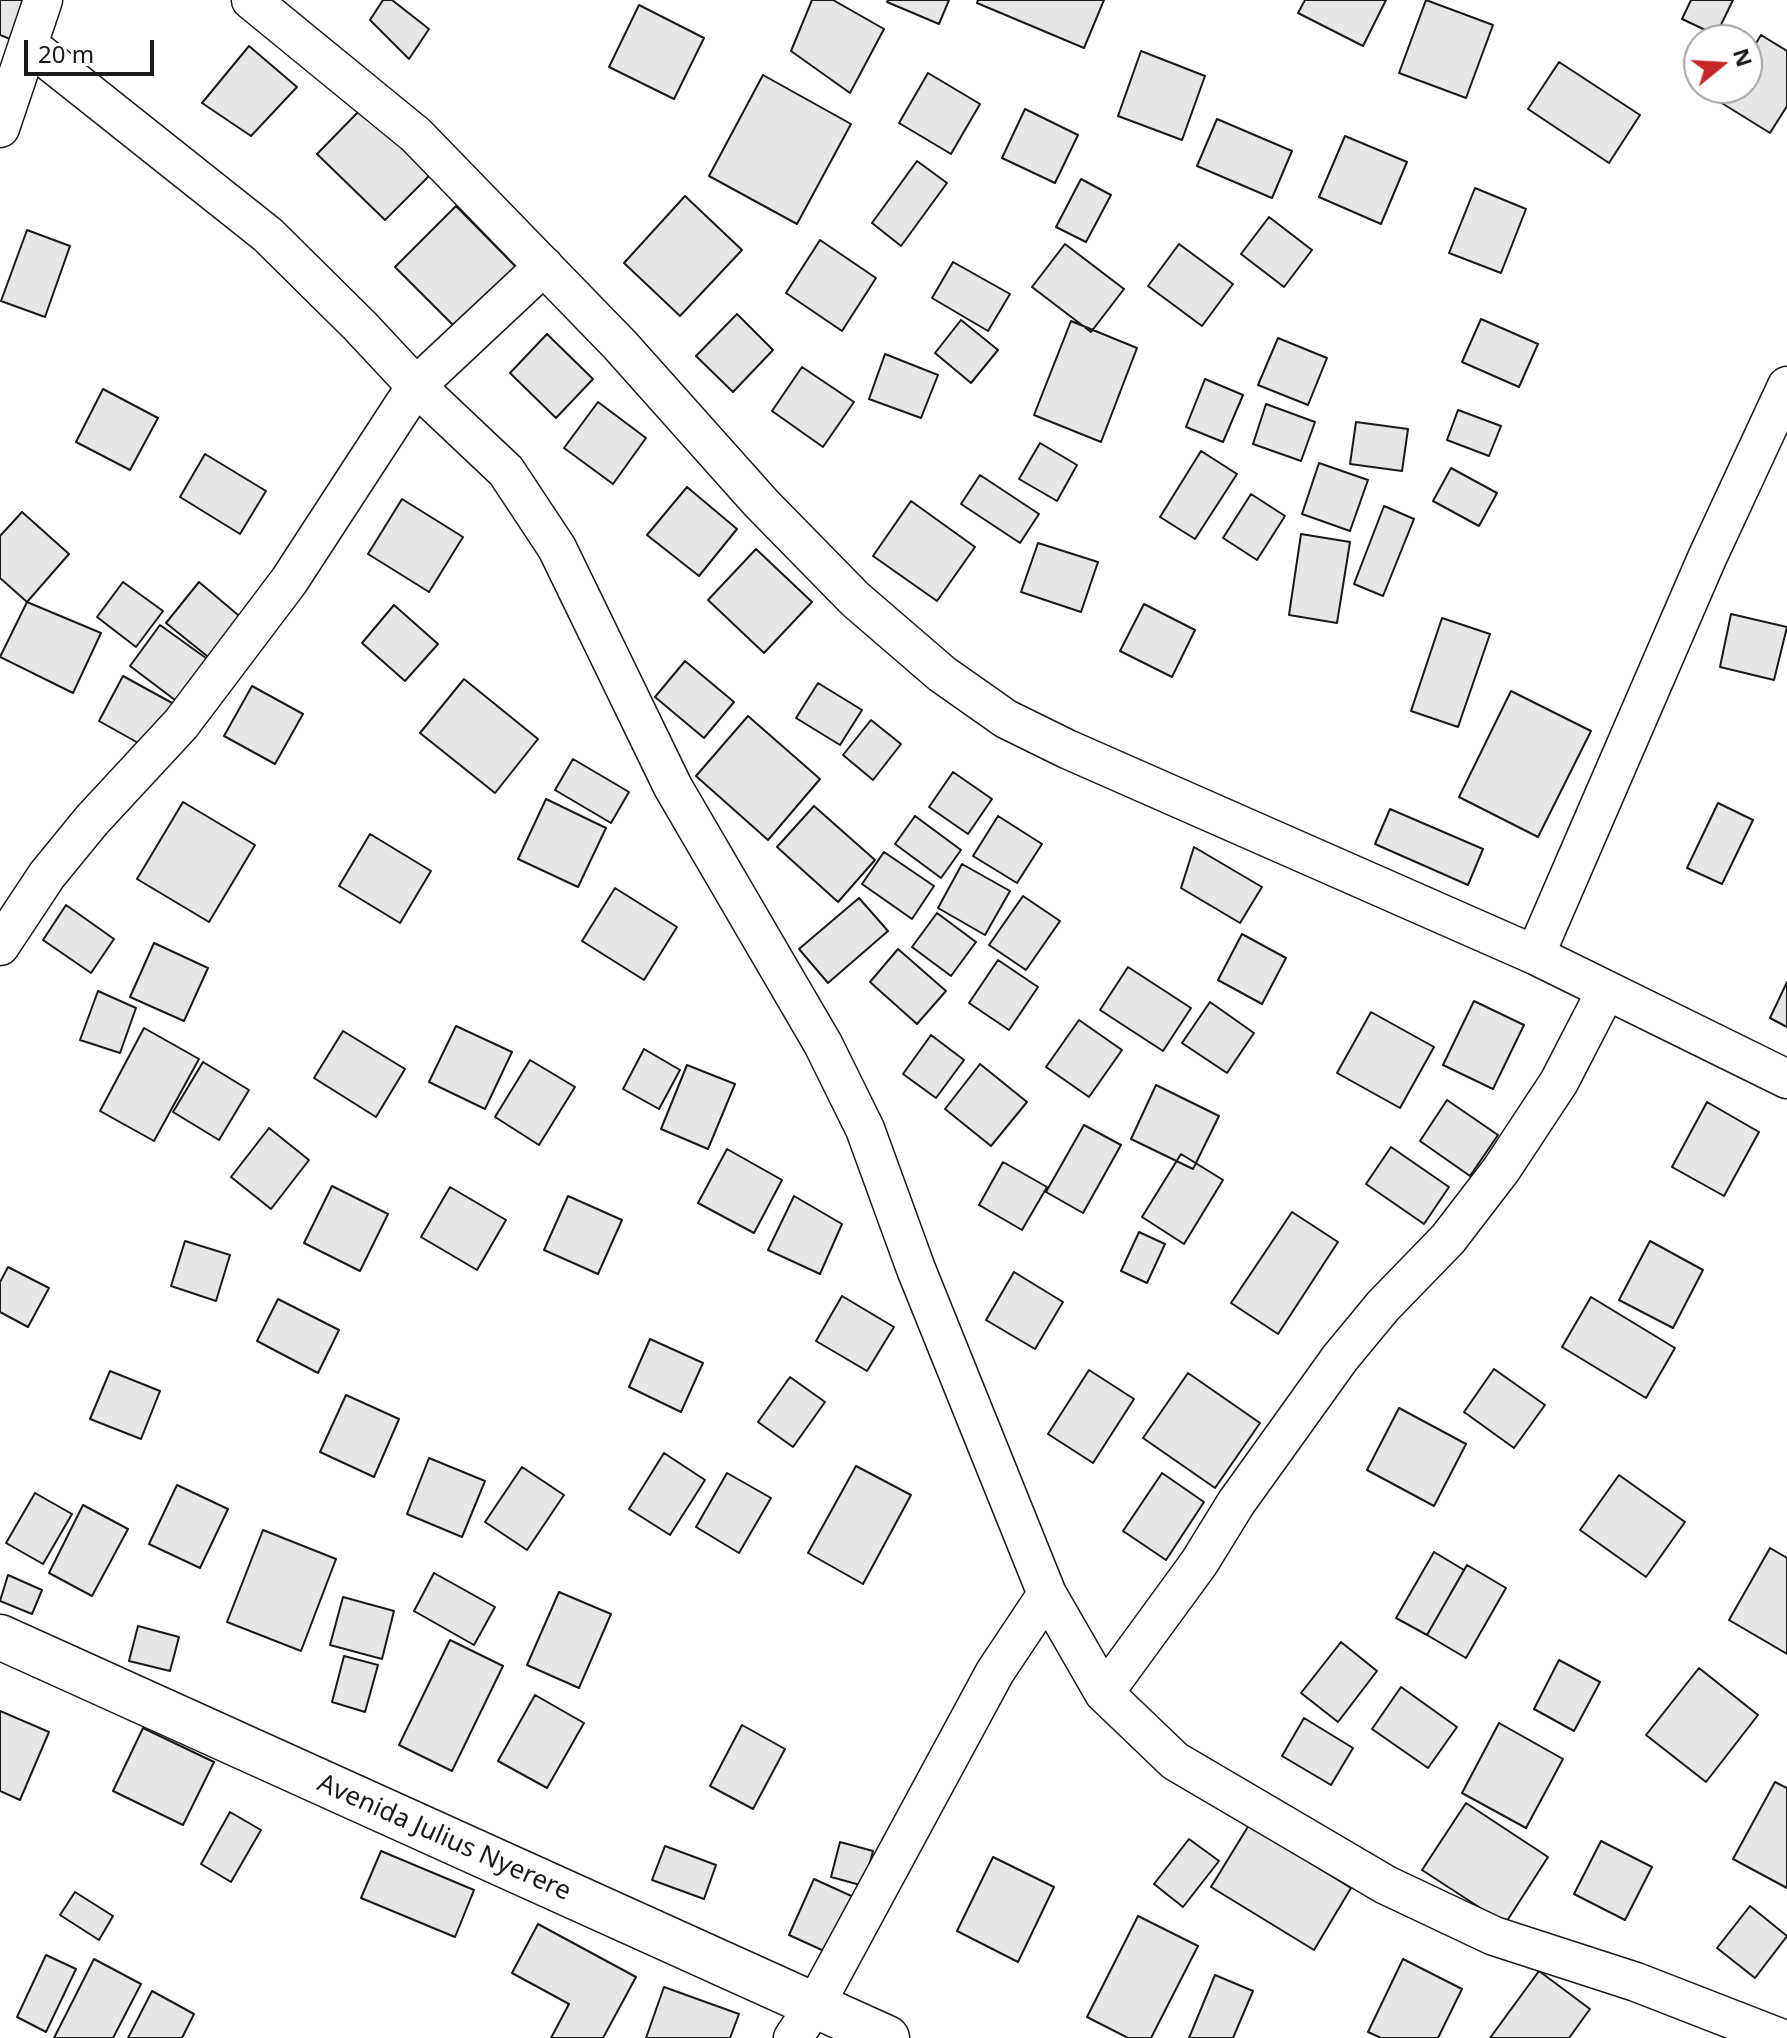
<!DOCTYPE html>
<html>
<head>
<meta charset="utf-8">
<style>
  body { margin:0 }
  #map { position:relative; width:1787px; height:2038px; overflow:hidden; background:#fff; font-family:"Noto Sans",sans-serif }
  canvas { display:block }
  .north { position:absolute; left:1683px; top:24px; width:80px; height:80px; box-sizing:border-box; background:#fff; border:2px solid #a3a3a3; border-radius:50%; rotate:72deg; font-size:22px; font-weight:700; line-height:32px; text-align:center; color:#1a1a1a }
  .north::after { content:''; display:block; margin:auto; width:28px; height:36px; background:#c62828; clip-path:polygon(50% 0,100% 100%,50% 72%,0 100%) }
  .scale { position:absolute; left:24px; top:40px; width:130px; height:36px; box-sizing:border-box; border:4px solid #1a1a1a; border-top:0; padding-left:10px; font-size:24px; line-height:28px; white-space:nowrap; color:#1a1a1a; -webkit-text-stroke:6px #fff; paint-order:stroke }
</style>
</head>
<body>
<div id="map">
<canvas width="1787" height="2038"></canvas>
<div class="north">N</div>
<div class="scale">20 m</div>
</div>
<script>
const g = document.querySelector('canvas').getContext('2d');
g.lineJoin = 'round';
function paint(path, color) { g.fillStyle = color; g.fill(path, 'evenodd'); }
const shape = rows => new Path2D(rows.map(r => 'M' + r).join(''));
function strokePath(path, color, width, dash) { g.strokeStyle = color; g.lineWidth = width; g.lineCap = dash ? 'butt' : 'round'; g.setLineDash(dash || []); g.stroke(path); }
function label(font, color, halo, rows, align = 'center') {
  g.font = font + ' "Noto Sans",sans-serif'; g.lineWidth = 6; g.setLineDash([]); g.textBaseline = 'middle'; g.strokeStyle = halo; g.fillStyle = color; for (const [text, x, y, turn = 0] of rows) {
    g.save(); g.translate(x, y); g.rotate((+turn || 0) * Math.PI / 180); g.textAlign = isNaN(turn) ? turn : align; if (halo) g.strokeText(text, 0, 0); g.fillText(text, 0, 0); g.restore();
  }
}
const building = shape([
  [0,0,34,0,17,42,0,35,0,0],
  [383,0,392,0,429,29,409,59,370,20,383,0],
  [812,0,833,0,884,29,850,93,791,51,812,0],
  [888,0,949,0,939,24,887,2,888,0],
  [978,0,1104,0,1084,48,977,3,978,0],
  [1305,0,1386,0,1363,46,1298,13,1305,0],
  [1426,0,1493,25,1466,98,1399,73,1426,0],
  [1691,0,1733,0,1716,35,1682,19,1691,0],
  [639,5,704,38,674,99,609,67,639,5],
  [1761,35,1787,51,1787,106,1770,133,1720,102,1728,88,1747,88,1747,58,1761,35],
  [249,46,297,87,251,136,202,103,249,46],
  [1141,51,1205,76,1182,140,1118,116,1141,51],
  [1559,62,1640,115,1609,163,1528,109,1559,62],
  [928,73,980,104,951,154,899,123,928,73],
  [763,75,851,124,797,224,709,176,763,75],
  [363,107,431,174,385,220,317,154,363,107],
  [1025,109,1078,135,1055,183,1002,158,1025,109],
  [1217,119,1292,151,1272,198,1197,166,1217,119],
  [1345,136,1407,162,1381,224,1319,197,1345,136],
  [917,161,947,183,901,246,872,223,917,161],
  [1081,179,1111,195,1086,242,1056,227,1081,179],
  [1475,188,1526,209,1501,273,1449,253,1475,188],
  [685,196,742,250,680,316,624,263,685,196],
  [456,206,521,272,460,332,395,267,456,206],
  [1269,217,1312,250,1284,287,1241,254,1269,217],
  [27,230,70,246,45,317,1,301,27,230],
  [820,240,876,278,842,331,786,293,820,240],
  [1065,244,1124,289,1091,332,1032,287,1065,244],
  [1179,244,1233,284,1202,326,1148,286,1179,244],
  [953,262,1010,294,988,331,932,298,953,262],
  [737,314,773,350,733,392,696,356,737,314],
  [1481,319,1538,344,1519,387,1462,362,1481,319],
  [961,320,998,350,971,383,935,353,961,320],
  [1071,321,1137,348,1101,442,1034,415,1071,321],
  [547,334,593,379,556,418,510,373,547,334],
  [1278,338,1327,358,1308,405,1258,385,1278,338],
  [885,354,938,375,921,418,869,399,885,354],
  [802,367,854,402,823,447,772,411,802,367],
  [1205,379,1243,395,1223,442,1186,427,1205,379],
  [103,389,158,418,130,470,76,442,103,389],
  [598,402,646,438,613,484,564,448,598,402],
  [1266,404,1315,422,1301,461,1253,444,1266,404],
  [1458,410,1501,426,1489,456,1447,440,1458,410],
  [1356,422,1408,429,1402,471,1350,464,1356,422],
  [1040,443,1077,465,1057,501,1019,479,1040,443],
  [1201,451,1237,474,1195,539,1160,517,1201,451],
  [205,454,266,491,240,534,180,497,205,454],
  [1319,463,1368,480,1350,531,1302,514,1319,463],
  [1451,468,1497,493,1479,526,1433,501,1451,468],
  [980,475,1039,514,1020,543,961,504,980,475],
  [687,487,737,529,699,576,647,535,687,487],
  [1251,494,1285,516,1257,560,1223,538,1251,494],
  [402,499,463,537,429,592,368,554,402,499],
  [911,501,975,547,937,601,873,556,911,501],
  [1384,506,1414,519,1383,596,1354,584,1384,506],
  [22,512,69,554,27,602,0,578,0,536,22,512],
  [1301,534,1350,542,1337,623,1289,615,1301,534],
  [1038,543,1098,562,1081,612,1021,592,1038,543],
  [756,549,812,602,764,653,708,600,756,549],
  [123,582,163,611,136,647,97,617,123,582],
  [199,582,244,620,212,660,166,623,199,582],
  [27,602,101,633,73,693,0,657,27,602],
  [1144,604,1195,630,1172,677,1120,651,1144,604],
  [394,605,438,644,405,681,362,643,394,605],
  [1731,614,1787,627,1774,680,1720,667,1731,614],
  [1442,618,1490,634,1458,727,1411,711,1442,618],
  [160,625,210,661,179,703,130,666,160,625],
  [685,661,734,702,704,738,655,697,685,661],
  [123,676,174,704,149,749,99,721,123,676],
  [464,679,538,739,495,793,420,733,464,679],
  [818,683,862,710,840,745,796,718,818,683],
  [252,686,303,714,275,764,224,736,252,686],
  [1511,691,1591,731,1538,837,1459,797,1511,691],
  [748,716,820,779,768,840,696,776,748,716],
  [871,720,901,744,873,780,843,755,871,720],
  [573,759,629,792,611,823,555,790,573,759],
  [953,772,992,799,968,834,929,807,953,772],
  [546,799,606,828,578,887,518,859,546,799],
  [183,802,255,845,209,922,137,879,183,802],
  [1718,803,1753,820,1722,884,1687,868,1718,803],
  [814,806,875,860,838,902,777,847,814,806],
  [1390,809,1483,849,1468,885,1375,844,1390,809],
  [915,816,961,850,941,878,895,844,915,816],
  [998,816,1042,844,1017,883,973,856,998,816],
  [370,834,431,871,400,923,339,886,370,834],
  [1194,847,1262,887,1240,923,1181,888,1194,847],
  [884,852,934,886,912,919,862,884,884,852],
  [962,864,1010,891,985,935,938,908,962,864],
  [615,888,677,927,644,980,582,941,615,888],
  [1023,896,1060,921,1026,970,989,945,1023,896],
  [859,898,888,931,828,983,799,949,859,898],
  [66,905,114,939,91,973,43,940,66,905],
  [937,913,976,942,951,976,912,947,937,913],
  [1242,934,1286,958,1262,1004,1218,980,1242,934],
  [154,943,208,968,184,1021,130,997,154,943],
  [898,949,946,991,917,1024,870,982,898,949],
  [998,960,1038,987,1009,1030,969,1003,998,960],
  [1128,967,1191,1008,1163,1051,1100,1010,1128,967],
  [1787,982,1787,1027,1770,1018,1787,982],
  [98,991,136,1008,120,1053,80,1040,98,991],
  [1474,1001,1524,1025,1493,1089,1443,1065,1474,1001],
  [1210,1002,1254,1033,1227,1073,1182,1043,1210,1002],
  [1371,1012,1434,1047,1400,1108,1337,1073,1371,1012],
  [1079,1020,1122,1050,1089,1097,1046,1067,1079,1020],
  [456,1026,512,1052,485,1109,429,1082,456,1026],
  [144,1028,199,1059,154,1141,100,1111,144,1028],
  [343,1031,405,1069,376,1117,314,1078,343,1031],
  [931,1035,964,1060,936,1098,903,1074,931,1035],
  [644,1049,680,1070,659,1109,623,1089,644,1049],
  [530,1060,575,1087,539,1145,495,1117,530,1060],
  [203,1062,249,1090,219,1140,173,1112,203,1062],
  [980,1064,1027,1102,991,1146,945,1109,980,1064],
  [687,1065,735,1084,708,1149,661,1129,687,1065],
  [1156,1085,1219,1116,1193,1169,1131,1139,1156,1085],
  [1447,1100,1498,1135,1470,1176,1420,1141,1447,1100],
  [1707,1102,1759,1132,1724,1196,1672,1167,1707,1102],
  [1084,1125,1121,1145,1083,1213,1046,1192,1084,1125],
  [269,1128,309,1160,271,1209,231,1177,269,1128],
  [1391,1147,1449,1187,1424,1224,1366,1184,1391,1147],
  [727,1149,782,1180,754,1233,698,1203,727,1149],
  [1181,1154,1223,1180,1184,1244,1142,1217,1181,1154],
  [1003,1162,1047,1187,1022,1230,979,1205,1003,1162],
  [332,1186,388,1214,360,1271,304,1243,332,1186],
  [450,1187,506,1220,477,1270,421,1237,450,1187],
  [568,1196,622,1220,598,1274,544,1250,568,1196],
  [794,1196,842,1224,820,1274,768,1250,794,1196],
  [1292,1212,1338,1242,1278,1334,1231,1303,1292,1212],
  [1139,1232,1165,1244,1147,1283,1121,1271,1139,1232],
  [185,1241,230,1255,216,1301,171,1286,185,1241],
  [1650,1241,1703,1270,1673,1328,1619,1300,1650,1241],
  [8,1267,49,1288,28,1327,0,1312,0,1282,8,1267],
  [1014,1272,1063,1302,1035,1349,986,1320,1014,1272],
  [842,1296,894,1327,867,1371,816,1341,842,1296],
  [1591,1297,1675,1348,1646,1398,1562,1347,1591,1297],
  [278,1299,339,1330,318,1373,257,1341,278,1299],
  [650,1339,703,1363,681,1412,629,1387,650,1339],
  [1494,1369,1545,1405,1514,1448,1464,1412,1494,1369],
  [1089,1370,1134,1399,1093,1463,1048,1434,1089,1370],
  [110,1371,160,1391,141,1439,90,1419,110,1371],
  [1188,1373,1260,1423,1215,1488,1143,1438,1188,1373],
  [790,1377,825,1402,793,1447,758,1422,790,1377],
  [346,1395,399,1419,374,1477,320,1452,346,1395],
  [1399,1408,1466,1444,1434,1506,1367,1470,1399,1408],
  [664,1453,705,1480,670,1535,629,1509,664,1453],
  [429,1458,485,1481,462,1537,407,1514,429,1458],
  [856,1466,911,1495,863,1584,808,1553,856,1466],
  [522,1467,564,1495,527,1550,485,1522,522,1467],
  [727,1473,771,1498,739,1553,696,1527,727,1473],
  [1162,1473,1204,1502,1166,1560,1123,1531,1162,1473],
  [1619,1475,1685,1522,1646,1577,1580,1530,1619,1475],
  [177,1485,228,1509,200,1568,149,1544,177,1485],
  [35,1493,72,1514,43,1564,6,1543,35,1493],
  [83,1505,128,1529,92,1596,49,1573,83,1505],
  [263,1530,336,1559,301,1651,227,1622,263,1530],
  [1770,1548,1787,1558,1787,1654,1729,1620,1770,1548],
  [1434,1552,1464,1570,1427,1635,1396,1618,1434,1552],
  [1467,1565,1506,1588,1466,1658,1427,1635,1467,1565],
  [434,1573,495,1607,474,1645,414,1611,434,1573],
  [8,1575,42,1590,32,1614,0,1601,8,1575],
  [559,1592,611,1614,579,1688,527,1665,559,1592],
  [343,1597,394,1611,382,1659,330,1645,343,1597],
  [138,1626,179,1637,170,1671,129,1661,138,1626],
  [450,1640,503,1666,452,1771,399,1745,450,1640],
  [1341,1642,1377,1671,1338,1722,1301,1693,1341,1642],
  [344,1656,378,1665,365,1712,332,1702,344,1656],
  [1559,1660,1600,1682,1574,1731,1534,1709,1559,1660],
  [1699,1668,1758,1715,1706,1782,1646,1735,1699,1668],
  [1401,1687,1457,1727,1428,1768,1372,1729,1401,1687],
  [535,1695,584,1723,547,1788,498,1761,535,1695],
  [0,1711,49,1732,20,1800,0,1791,0,1711],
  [1304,1718,1353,1748,1331,1785,1282,1756,1304,1718],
  [1499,1723,1563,1759,1526,1828,1462,1793,1499,1723],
  [742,1725,785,1749,753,1809,710,1786,742,1725],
  [143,1728,214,1762,183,1825,113,1791,143,1728],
  [1775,1782,1787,1788,1787,1888,1733,1859,1775,1782],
  [1466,1803,1548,1857,1505,1924,1422,1870,1466,1803],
  [230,1812,261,1830,231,1882,201,1864,230,1812],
  [1249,1825,1351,1888,1314,1950,1211,1887,1249,1825],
  [1189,1839,1219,1861,1183,1907,1154,1884,1189,1839],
  [1601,1841,1652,1867,1625,1920,1574,1894,1601,1841],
  [840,1842,873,1851,864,1886,831,1877,840,1842],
  [665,1846,716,1865,704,1899,652,1880,665,1846],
  [381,1851,474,1890,455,1937,361,1898,381,1851],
  [993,1857,1054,1887,1018,1962,957,1931,993,1857],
  [814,1879,858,1899,833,1955,789,1935,814,1879],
  [75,1892,113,1916,99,1940,60,1915,75,1892],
  [1750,1906,1787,1936,1755,1978,1717,1948,1750,1906],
  [1138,1916,1198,1946,1151,2038,1128,2038,1087,2017,1138,1916],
  [538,1924,636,1977,603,2038,551,2038,569,2004,512,1973,538,1924],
  [46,1955,76,1969,46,2032,17,2017,46,1955],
  [94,1959,141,1984,113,2038,54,2038,94,1959],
  [1403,1959,1462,1989,1438,2038,1381,2038,1368,2032,1403,1959],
  [1539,1971,1590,2009,1569,2038,1490,2038,1539,1971],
  [1215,1975,1253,1991,1233,2038,1189,2038,1215,1975],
  [664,1987,739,2014,730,2038,646,2038,664,1987],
  [152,1991,194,2014,182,2038,128,2038,152,1991]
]);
const minor = shape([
  [251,0,416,135,620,345,761,503,855,599,942,674,1006,719,1067,749,1535,955,1787,1079],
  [29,45,268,235,360,326,416,386,506,471,557,548,673,787,823,1044,865,1129,916,1269,1047,1594,1104,1693,1175,1761,1386,1885,1494,1936,1636,1982,1780,2038],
  [0,128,43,0],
  [0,946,47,875,92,820,181,724,289,581,416,386,544,266],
  [1535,955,1707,558,1787,386],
  [1104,1693,1199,1563,1236,1503,1340,1358,1383,1306,1448,1239,1501,1170,1559,1082,1606,991],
  [793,2038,815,2005,995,1672,1047,1594]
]);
const tertiary = shape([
  [0,1637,887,2038]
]);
const streetNames = [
  ["Avenida Julius Nyerere",444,1838,24]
];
paint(building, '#e6e6e6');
strokePath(building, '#1a1a1a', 2);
strokePath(minor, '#1a1a1a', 41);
strokePath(tertiary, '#1a1a1a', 47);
strokePath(minor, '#fff', 38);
strokePath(tertiary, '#fff', 44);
label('26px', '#1a1a1a', '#fff', streetNames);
</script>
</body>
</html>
